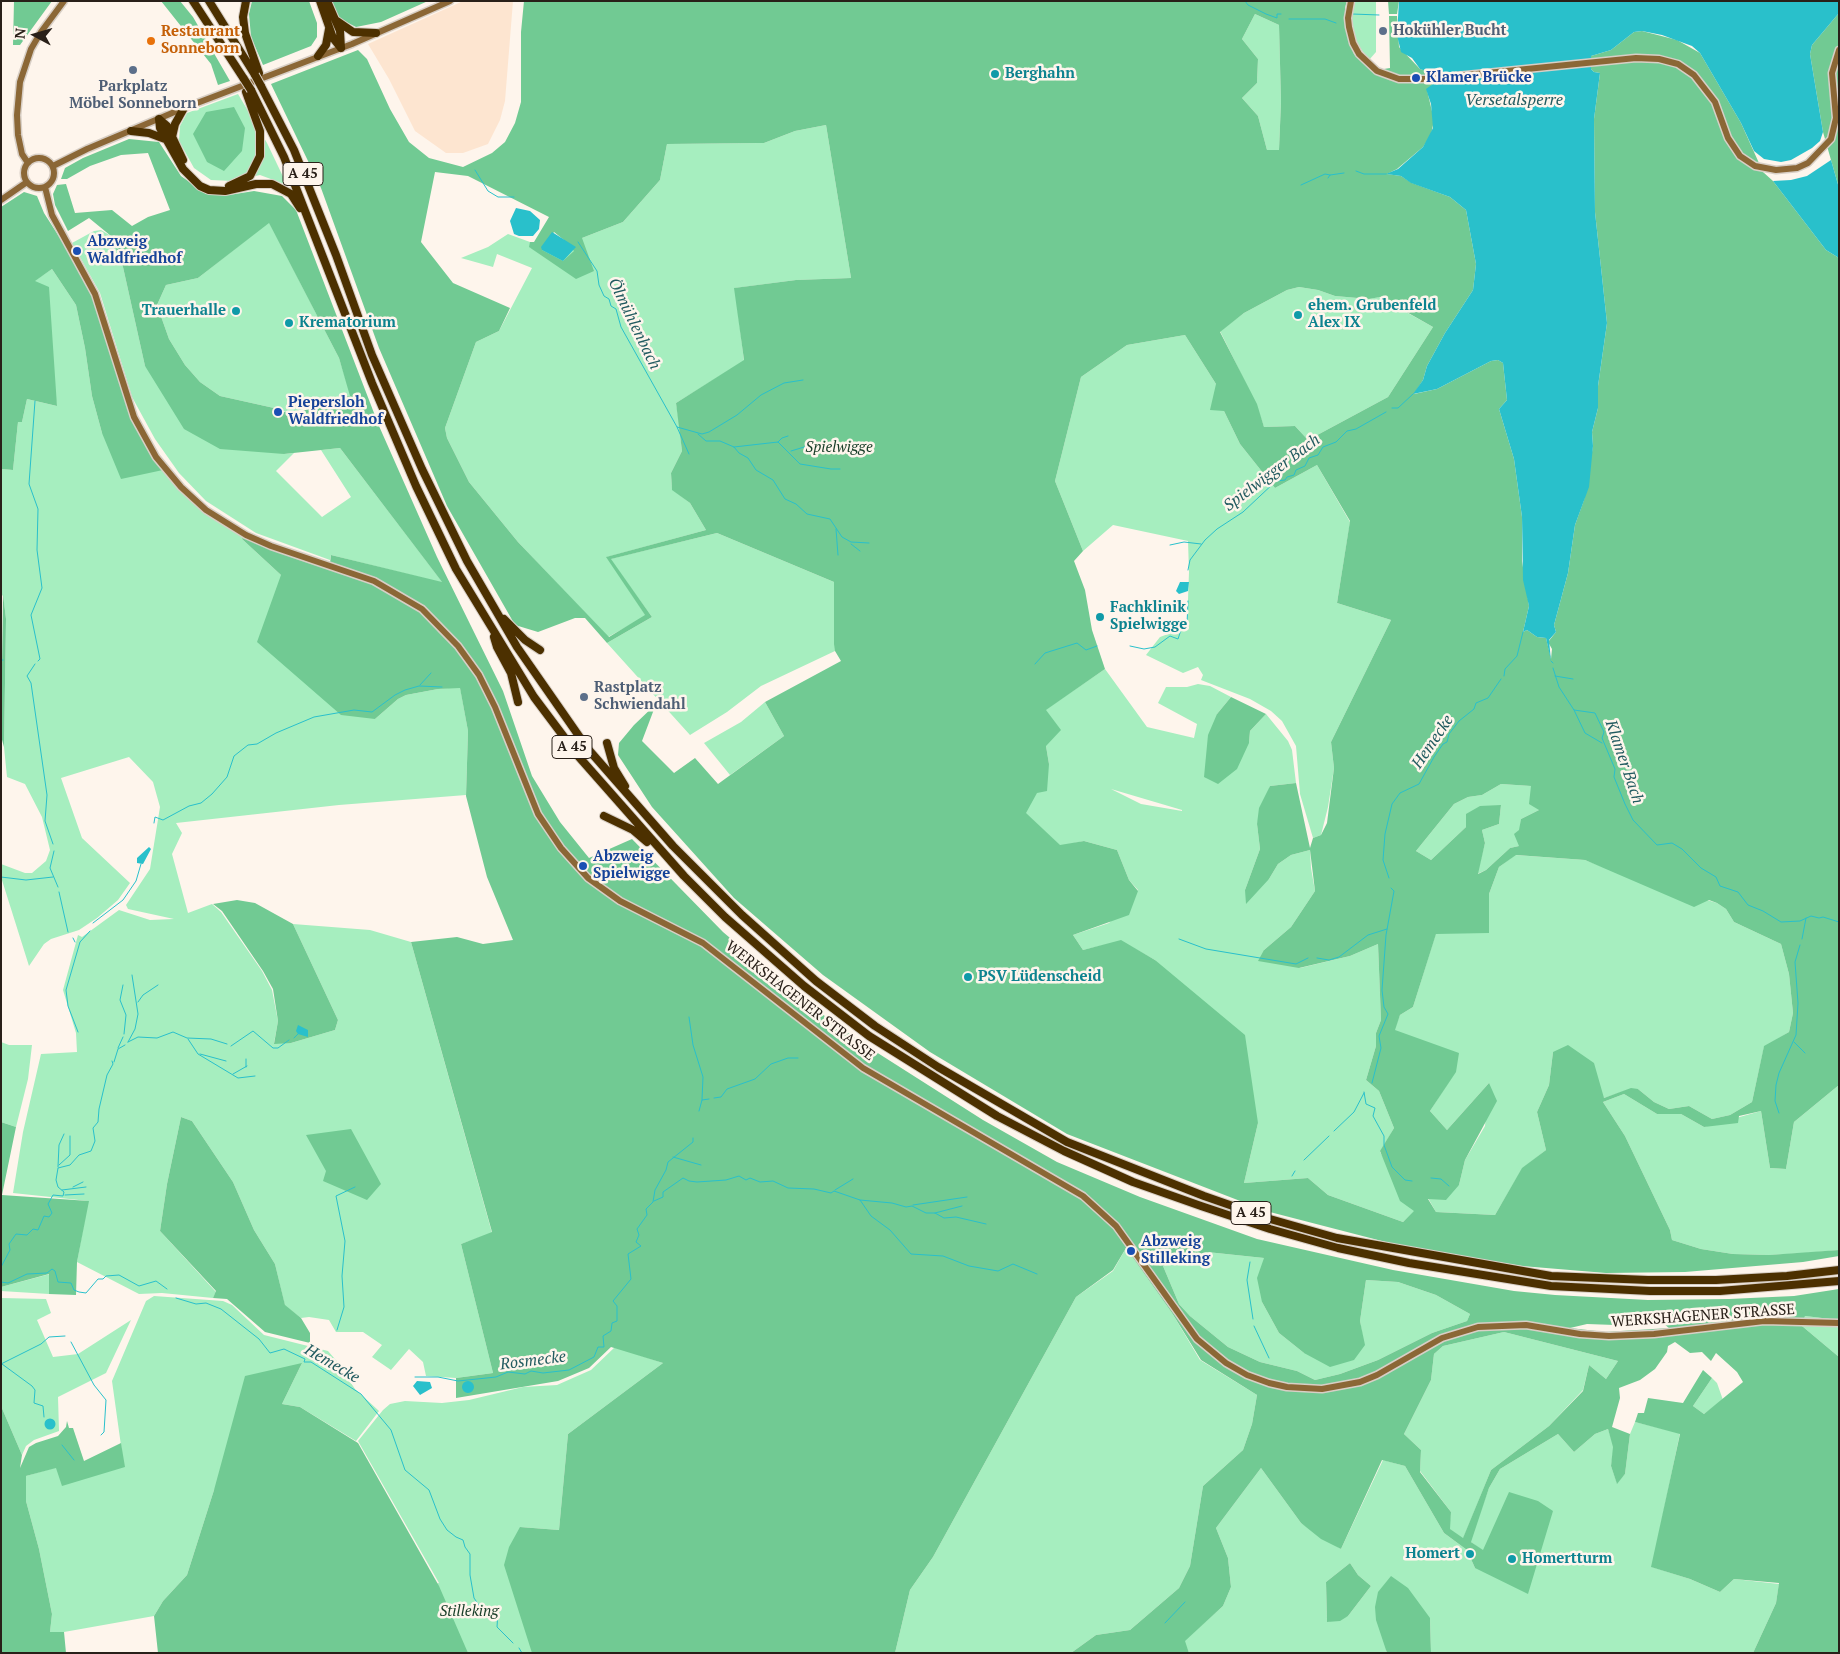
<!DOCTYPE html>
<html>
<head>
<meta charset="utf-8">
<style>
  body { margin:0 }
  #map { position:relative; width:1840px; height:1654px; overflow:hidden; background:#fef5ec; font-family:"PT Serif",serif }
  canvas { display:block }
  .frame { position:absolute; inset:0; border:2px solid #292019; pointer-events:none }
  .north { position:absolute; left:10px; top:10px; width:50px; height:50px; -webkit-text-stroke:4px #fef5ec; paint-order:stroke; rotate:276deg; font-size:14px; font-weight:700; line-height:20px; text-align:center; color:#292019 }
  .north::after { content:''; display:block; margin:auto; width:18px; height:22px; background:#292019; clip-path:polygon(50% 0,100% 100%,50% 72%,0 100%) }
</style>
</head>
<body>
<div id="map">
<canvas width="1840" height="1654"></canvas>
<div class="frame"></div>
<div class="north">N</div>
</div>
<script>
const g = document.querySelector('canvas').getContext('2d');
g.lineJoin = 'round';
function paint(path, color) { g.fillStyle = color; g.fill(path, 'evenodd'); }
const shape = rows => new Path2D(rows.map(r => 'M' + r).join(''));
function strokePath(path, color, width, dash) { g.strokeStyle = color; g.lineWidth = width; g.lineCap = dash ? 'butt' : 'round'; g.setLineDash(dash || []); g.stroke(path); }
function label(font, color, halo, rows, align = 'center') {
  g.font = font + ' "PT Serif",serif'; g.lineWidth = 5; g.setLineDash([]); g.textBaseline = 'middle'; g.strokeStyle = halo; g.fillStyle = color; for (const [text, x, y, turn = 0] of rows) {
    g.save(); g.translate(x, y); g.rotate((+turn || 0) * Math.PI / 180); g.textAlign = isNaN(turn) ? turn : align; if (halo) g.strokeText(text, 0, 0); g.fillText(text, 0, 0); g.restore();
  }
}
const built = shape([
  [463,1,513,1,505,101,500,120,488,144,463,153,446,153,415,131,389,79,368,44]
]);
const green = shape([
  [1354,1,1376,1,1376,52,1369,60,1355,41,1350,24],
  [1255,14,1279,25,1281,102,1279,150,1267,150,1258,116,1242,98,1257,83,1258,59,1242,39],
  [238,94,267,143,287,185,260,175,233,181,211,180,194,168,179,141,180,126,187,113],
  [826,125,851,278,796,280,735,288,744,361,676,403,686,464,680,434,682,451,671,473,672,489,690,503,706,530,607,557,646,616,608,637,518,542,469,482,447,438,445,428,476,342,499,331,532,268,497,254,493,267,461,258,488,247,508,234,530,242,530,248,582,238,623,222,660,180,667,144,764,143,795,131],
  [269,222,339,358,351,396,289,413,274,408,220,396,200,382,185,365,169,339,157,305,166,285,198,278],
  [101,230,111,236,123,267,145,366,284,454,294,453,276,471,322,517,351,497,321,450,340,448,443,583,331,555,330,560,256,533,206,501,179,473,155,439,132,397,100,293,72,243,94,231],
  [52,269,76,305,85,348,92,396,102,433,163,470,180,489,244,535,242,539,281,575,375,719,398,699,406,695,438,689,460,687,468,731,466,795,339,805,176,823,182,833,172,854,188,913,212,904,221,912,262,971,272,990,278,1021,274,1043,291,1043,335,1030,338,1020,293,924,370,930,411,942,492,1233,461,1244,493,1373,456,1378,426,1376,423,1362,409,1349,391,1370,372,1357,382,1345,363,1332,336,1332,329,1320,309,1317,301,1318,285,1306,275,1264,254,1230,233,1182,192,1121,181,1117,167,1184,160,1231,216,1292,213,1298,162,1293,139,1294,77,1262,88,1201,13,1193,23,1132,41,1054,77,1052,76,1033,63,990,78,935,82,937,119,910,150,920,174,919,128,909,126,905,150,869,160,807,153,782,129,757,61,778,82,838,130,883,118,900,97,918,79,930,51,939,44,944,29,966,1,877,1,864,25,873,32,873,46,861,50,850,42,817,25,784,7,777,4,747,6,619,3,595,1,597,1,469,13,470,18,422,22,422,27,399,57,406,34,281],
  [1299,287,1318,290,1335,296,1369,299,1379,297,1433,327,1388,397,1308,440,1295,426,1264,427,1256,404,1220,331,1244,313,1287,290],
  [1185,335,1216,384,1224,411,1240,444,1275,488,1317,465,1350,522,1337,603,1391,620,1331,742,1334,768,1328,807,1321,835,1313,838,1300,794,1296,746,1282,721,1271,711,1250,699,1201,680,1203,675,1198,667,1183,673,1146,655,1160,637,1187,627,1189,572,1188,541,1113,525,1083,551,1055,481,1081,377,1127,345],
  [717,533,834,582,835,651,761,686,727,712,690,735,607,643,652,617,610,559],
  [1105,669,1147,727,1194,738,1197,724,1158,703,1166,687,1187,687,1198,684,1210,686,1231,697,1217,714,1249,743,1250,731,1266,714,1288,741,1292,750,1296,783,1270,786,1257,824,1260,849,1245,890,1269,879,1278,864,1291,855,1310,850,1311,868,1315,891,1291,927,1264,950,1300,968,1350,956,1378,944,1381,1020,1376,1033,1376,1046,1366,1080,1379,1091,1394,1128,1380,1152,1415,1211,1403,1222,1328,1195,1308,1178,1244,1183,1258,1123,1155,960,1121,941,1083,950,1073,935,1109,923,1138,890,1129,880,1117,850,1084,841,1060,846,1025,813,1049,764,1046,746,1045,710],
  [1111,789,1182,810,1182,811,1141,804],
  [765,702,784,736,730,775,704,743,741,722],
  [1501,784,1531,786,1539,810,1521,819,1519,846,1510,848,1486,870,1477,874,1485,843,1482,830,1499,824,1501,805,1466,827,1431,860,1416,851,1454,804,1468,797,1482,795],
  [1515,855,1585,860,1621,874,1717,903,1726,909,1734,922,1781,944,1789,974,1793,1013,1789,1032,1764,1047,1752,1102,1730,1115,1712,1119,1689,1106,1669,1109,1654,1102,1638,1089,1631,1089,1604,1098,1553,1052,1549,1085,1537,1112,1546,1150,1522,1169,1495,1215,1436,1212,1428,1198,1459,1185,1465,1160,1485,1126,1489,1083,1447,1130,1430,1111,1455,1072,1394,1030,1400,1015,1413,1007,1436,933,1489,933,1489,894,1499,867],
  [1,1042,9,1045,32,1045,28,1079,16,1127,1,1122],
  [1839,1085,1839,1250,1806,1253,1769,1255,1733,1254,1701,1249,1672,1240,1670,1230,1625,1136,1603,1102,1624,1094,1657,1114,1681,1114,1704,1127,1761,1111,1770,1168,1786,1169,1794,1122],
  [1126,1248,1172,1313,1200,1360,1257,1395,1252,1424,1243,1450,1203,1486,1190,1566,1179,1588,1130,1630,1096,1635,1071,1653,895,1653,910,1590,933,1557,1076,1297,1113,1271],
  [1207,1252,1264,1258,1262,1302,1279,1333,1304,1353,1364,1345,1360,1321,1366,1280,1398,1282,1436,1295,1470,1314,1467,1321,1432,1333,1378,1360,1340,1374,1315,1380,1297,1371,1260,1362,1228,1347,1190,1316,1179,1304,1163,1266],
  [50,1274,49,1294,1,1291,1,1287],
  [154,1296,223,1301,232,1305,264,1335,328,1351,353,1380,351,1383,355,1389,379,1411,356,1441,300,1407,282,1404,302,1363,214,1490,187,1575,163,1601,154,1616,64,1632,50,1632,52,1614,39,1549,26,1501,26,1476,57,1467,124,1467,112,1381,146,1301],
  [1,1298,46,1299,51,1313,37,1320,53,1357,78,1354,131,1320,106,1373,58,1397,59,1431,34,1440,26,1446,22,1455,1,1406],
  [1805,1316,1839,1320,1839,1357,1802,1326],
  [1504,1332,1618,1361,1606,1379,1589,1365,1583,1390,1549,1426,1491,1470,1463,1539,1449,1529,1451,1512,1420,1471,1421,1450,1404,1434,1431,1380,1434,1354,1443,1346],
  [615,1347,663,1363,568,1434,559,1530,520,1527,537,1653,328,1653,314,1619,439,1583,358,1441,383,1410,390,1404,405,1401,442,1403,469,1400,523,1387,557,1385,591,1370],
  [1712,1378,1717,1383,1723,1400,1704,1414,1693,1406],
  [1635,1422,1680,1433,1652,1567,1690,1579,1720,1592,1734,1579,1779,1584,1776,1603,1753,1653,1431,1653,1430,1618,1386,1650,1387,1653,1189,1653,1184,1641,1223,1606,1231,1587,1228,1558,1216,1528,1261,1468,1301,1523,1341,1549,1383,1460,1405,1466,1444,1533,1467,1550,1475,1568,1483,1551,1471,1542,1471,1537,1489,1488,1500,1469,1558,1434,1574,1452,1595,1434,1608,1429,1614,1447,1611,1466,1617,1483,1625,1474,1630,1434],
  [1350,1563,1358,1575,1371,1586,1348,1616,1327,1622,1326,1582]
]);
const forest = shape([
  [14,1,52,1,20,45,13,45],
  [161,1,180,1,193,17,230,81,218,85,211,64],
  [252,1,309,1,317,23,317,37,311,46,263,65,251,37,249,14],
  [330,1,428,1,381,22,356,27,340,19],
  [524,1,1347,1,1345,8,1345,27,1354,54,1371,71,1390,68,1389,16,1397,16,1399,47,1420,69,1432,72,1433,84,1427,90,1434,120,1431,135,1423,147,1397,169,1387,174,1401,176,1412,183,1450,197,1466,210,1476,264,1473,290,1445,333,1427,366,1423,380,1414,394,1437,389,1491,361,1498,360,1503,363,1507,400,1499,409,1514,459,1522,517,1522,561,1529,606,1523,632,1527,630,1537,637,1546,638,1551,659,1552,649,1548,642,1556,632,1554,625,1568,573,1575,525,1584,500,1593,446,1592,432,1598,408,1598,386,1607,323,1595,212,1594,119,1600,73,1594,72,1591,69,1591,56,1611,50,1634,32,1642,31,1677,40,1700,53,1741,123,1763,172,1773,181,1826,250,1839,258,1839,1085,1794,1122,1786,1169,1770,1168,1761,1111,1739,1116,1738,1123,1704,1127,1681,1114,1657,1114,1624,1094,1603,1102,1625,1136,1670,1230,1672,1240,1701,1249,1733,1254,1769,1255,1839,1250,1839,1256,1803,1262,1685,1272,1606,1273,1522,1266,1405,1247,1266,1211,1067,1134,930,1052,823,975,734,898,652,807,618,755,619,743,634,725,656,704,642,741,674,773,695,758,718,784,784,736,765,702,841,661,835,651,834,644,834,582,717,533,611,559,652,617,607,643,585,618,575,618,538,632,515,625,447,506,379,348,321,188,271,84,358,50,367,59,390,109,409,142,429,158,463,167,492,153,505,142,515,123,521,102,521,32],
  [1255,14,1279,25,1281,102,1279,150,1267,150,1258,116,1242,98,1257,83,1258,59,1242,39],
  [826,125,851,278,796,280,734,288,744,360,676,403,682,451,671,473,672,490,690,503,706,530,606,557,645,615,609,637,518,542,469,482,447,438,445,428,476,342,499,331,510,308,453,283,421,242,435,172,468,176,549,217,534,242,530,242,529,247,576,279,594,271,582,238,623,222,660,180,667,144,764,143,795,131],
  [554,232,564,240,574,251,563,261,542,250],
  [1299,287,1318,290,1335,296,1369,299,1380,297,1433,327,1388,397,1308,440,1295,426,1264,427,1257,404,1220,332,1244,313,1287,290],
  [1185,335,1216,384,1210,410,1224,411,1240,444,1275,488,1317,465,1350,521,1337,603,1391,620,1331,742,1334,768,1327,823,1321,835,1313,838,1310,848,1296,783,1270,786,1259,808,1257,824,1260,849,1245,890,1246,904,1269,879,1278,864,1291,855,1310,850,1315,891,1291,927,1264,950,1258,961,1299,968,1350,956,1378,944,1381,1020,1376,1033,1376,1046,1366,1080,1379,1091,1394,1128,1380,1151,1400,1201,1414,1211,1403,1222,1328,1195,1308,1178,1244,1183,1258,1123,1245,1035,1155,960,1121,940,1083,950,1073,935,1129,915,1138,891,1129,880,1117,850,1084,841,1060,845,1026,813,1037,793,1047,791,1049,764,1046,746,1061,730,1046,710,1105,669,1092,630,1085,590,1074,561,1083,551,1055,481,1081,377,1127,345],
  [1501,784,1531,786,1529,804,1539,810,1521,819,1519,830,1514,834,1519,846,1510,848,1486,870,1478,874,1485,843,1482,830,1499,824,1501,805,1480,806,1466,814,1466,827,1431,860,1416,851,1454,804,1468,797,1482,795],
  [1516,855,1585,860,1694,907,1709,900,1717,903,1726,909,1734,922,1781,944,1789,974,1793,1013,1789,1032,1764,1046,1752,1102,1730,1115,1712,1119,1689,1106,1669,1109,1654,1102,1638,1089,1631,1088,1604,1098,1594,1063,1568,1045,1553,1052,1549,1085,1537,1112,1546,1150,1522,1168,1495,1215,1436,1212,1428,1199,1446,1200,1459,1185,1465,1160,1497,1101,1489,1083,1447,1130,1430,1111,1456,1072,1459,1053,1395,1030,1400,1015,1413,1007,1436,934,1489,933,1489,894,1499,867],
  [1388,1,1399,1,1397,14,1389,14],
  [1839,13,1839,188,1823,132,1810,54,1812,45],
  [234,107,245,128,242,151,224,171,207,162,193,134,206,112],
  [129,139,159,142,181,176,206,194,229,195,254,191,282,196,296,210,379,426,437,557,503,691,532,776,560,822,589,858,632,839,723,932,807,1003,862,1043,983,1120,1057,1162,1140,1197,1257,1239,1393,1270,1514,1291,1555,1295,1648,1300,1729,1299,1794,1296,1839,1289,1839,1320,1805,1316,1802,1326,1839,1357,1839,1653,1753,1653,1776,1603,1779,1583,1734,1579,1720,1592,1690,1579,1651,1567,1680,1434,1635,1422,1638,1413,1644,1413,1648,1398,1683,1403,1703,1370,1712,1378,1693,1406,1704,1414,1743,1382,1737,1372,1716,1353,1711,1361,1702,1352,1690,1353,1675,1342,1668,1346,1667,1352,1655,1369,1640,1380,1619,1388,1620,1398,1612,1427,1630,1434,1625,1474,1617,1484,1611,1466,1613,1447,1608,1429,1595,1434,1574,1452,1558,1434,1500,1469,1489,1488,1471,1542,1483,1550,1509,1492,1538,1501,1553,1511,1528,1594,1475,1568,1467,1550,1444,1533,1405,1466,1382,1460,1341,1549,1321,1539,1301,1523,1261,1468,1216,1528,1228,1558,1231,1587,1223,1606,1185,1641,1189,1653,1071,1653,1096,1635,1130,1630,1179,1588,1190,1566,1203,1486,1243,1450,1252,1424,1257,1395,1201,1360,1172,1313,1126,1248,1113,1270,1076,1297,933,1557,910,1590,895,1653,532,1653,504,1565,509,1547,520,1527,559,1530,568,1434,663,1363,611,1347,589,1368,558,1381,456,1398,456,1378,493,1373,461,1244,492,1232,411,942,457,937,483,944,513,940,487,877,466,796,468,731,460,688,438,689,406,695,398,699,375,719,341,715,257,642,281,575,242,539,244,535,330,563,331,555,442,582,340,448,284,454,220,449,184,429,145,366,123,267,111,236,89,218,68,231,55,205,53,194,57,185,66,184,75,213,112,210,132,226,148,217,170,210,148,153,121,155,90,166,67,179,61,179,65,168,83,158],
  [269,223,339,358,350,396,339,398,300,412,282,412,274,408,220,396,200,382,185,365,169,339,157,305,166,285,198,278],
  [1207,1252,1264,1258,1257,1278,1262,1302,1279,1333,1304,1353,1330,1367,1354,1360,1365,1345,1360,1321,1366,1280,1398,1282,1436,1295,1470,1314,1467,1321,1432,1333,1378,1360,1340,1374,1315,1380,1297,1371,1260,1362,1228,1347,1190,1316,1179,1304,1163,1266],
  [1660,1321,1669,1328,1605,1332,1570,1328,1587,1324,1615,1325],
  [1504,1332,1618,1361,1606,1379,1589,1365,1583,1391,1549,1426,1491,1470,1463,1538,1450,1529,1451,1512,1420,1472,1421,1450,1404,1434,1431,1380,1434,1354,1443,1346],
  [24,192,37,196,44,213,83,274,92,295,129,413,140,435,163,470,121,479,102,433,92,396,85,348,76,305,52,269,35,281,49,287,57,406,27,399,22,422,18,422,13,470,1,469,1,207],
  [3,594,6,619,4,747,1,736],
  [1231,697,1266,714,1250,731,1249,743,1237,769,1218,784,1204,777,1208,735,1217,714],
  [237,900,255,903,293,924,338,1020,335,1030,291,1043,274,1044,278,1021,273,989,263,971,222,911,213,904],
  [181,1117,192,1121,233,1182,254,1230,275,1264,285,1305,301,1318,310,1333,310,1343,265,1332,227,1299,213,1298,216,1291,160,1231,167,1184],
  [1,1122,16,1127,2,1195,89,1201,77,1262,76,1295,49,1294,49,1274,1,1287],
  [351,1129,381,1184,367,1200,323,1181,326,1171,306,1135],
  [302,1363,282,1404,300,1407,358,1443,439,1586,468,1653,158,1653,154,1616,163,1601,187,1575,214,1490,245,1376],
  [1,1406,22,1455,20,1468,29,1447,36,1443,58,1436,66,1427,67,1421,69,1428,73,1428,84,1461,121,1443,125,1467,62,1486,56,1468,26,1476,26,1501,39,1549,52,1614,50,1632,64,1632,66,1653,1,1653],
  [1350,1563,1358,1575,1371,1586,1348,1616,1340,1621,1327,1622,1326,1582],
  [1391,1576,1408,1588,1430,1618,1431,1653,1387,1653,1376,1620,1375,1607,1378,1592]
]);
const water = shape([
  [1399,1,1839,1,1839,13,1812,45,1810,54,1823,132,1820,141,1812,148,1791,160,1781,162,1764,159,1754,151,1741,123,1700,53,1692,46,1662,35,1642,31,1634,32,1611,50,1591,56,1591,69,1594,72,1600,73,1594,119,1595,212,1607,323,1598,386,1598,408,1592,432,1593,446,1589,487,1575,525,1568,573,1554,625,1556,632,1549,640,1551,661,1546,638,1537,637,1527,630,1523,632,1529,606,1523,580,1522,517,1514,459,1499,409,1507,400,1503,363,1498,360,1491,361,1437,389,1413,394,1423,380,1427,366,1445,333,1473,290,1476,264,1466,210,1450,197,1411,183,1401,176,1386,174,1398,169,1423,147,1433,128,1431,104,1426,89,1433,84,1432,73,1420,69,1412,58,1401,52,1397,35],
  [1831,160,1839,188,1839,258,1826,250,1773,181,1791,180,1807,176],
  [516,208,530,211,540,220,539,229,533,236,519,236,514,234,510,221],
  [552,232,576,247,563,261,542,250,541,247],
  [1180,582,1189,582,1188,591,1179,594,1176,591],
  [149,847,151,849,143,864,137,863,137,858],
  [298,1025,308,1030,308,1037,298,1034,296,1031],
  [417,1381,430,1382,432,1388,420,1395,413,1386],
  '462 1387a6 6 0 1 1 12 0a6 6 0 1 1-12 0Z',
  '44.5 1424a5.5 5.5 0 1 1 11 0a5.5 5.5 0 1 1-11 0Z'
]);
const stream = shape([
  [1245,1,1248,5,1266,14,1277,18,1277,14,1281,14],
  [1352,14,1379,15],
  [1289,19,1325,19,1336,23],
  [475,170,488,191,498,197,514,197],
  [1356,171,1364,174,1386,174],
  [1328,178,1330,175,1344,173],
  [1301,185,1325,174,1330,175],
  [578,242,597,271,599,285,604,296,609,299,611,306,616,309,621,327,677,427,702,434,709,432,737,415,761,395,784,383,803,380],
  [35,401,29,484,38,509,37,550,42,588,31,615,40,659,38,661],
  [1392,408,1398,408,1413,394],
  [677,427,689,454],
  [698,434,706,441,720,441,734,447,739,453,748,458,756,470,773,480,785,499,796,504,807,514,830,519,842,537,851,542,869,543],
  [778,442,782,438,788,436],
  [734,447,778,442,800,464,831,469,840,469],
  [791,451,814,444,834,447],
  [836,529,838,555],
  [851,544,860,551],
  [1170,545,1184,542,1201,544],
  [1188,570,1190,560,1205,540,1217,529,1243,512,1276,481,1285,480,1287,477,1294,475,1296,470,1305,466,1309,458,1318,455,1323,447,1336,442,1347,431,1356,429,1386,412],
  [1130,646,1144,649,1155,647,1170,636,1178,639,1181,630,1187,624,1188,601],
  [1,660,3,660],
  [1551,661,1553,663],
  [35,664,27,676,31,683,47,795,45,821,53,844],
  [1035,664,1045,653,1077,643,1086,650,1097,646],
  [1553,668,1559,687,1574,710,1595,713,1604,732,1602,738,1615,769,1614,777,1625,804,1633,820,1657,845,1672,843,1682,849,1701,868,1716,877,1720,886,1738,892,1748,905,1763,911,1781,922,1800,921,1811,916,1819,918,1823,917,1839,922],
  [1504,676,1505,669,1517,656,1523,632],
  [1555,676,1573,679],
  [420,685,431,673],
  [1574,710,1585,733,1602,743],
  [154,823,155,817,163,820,189,806,201,803,212,794,227,777,234,756,248,745,257,744,276,733,314,717,354,710,372,712,395,695,405,690,419,686,442,687],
  [54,851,50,868,58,887],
  [1,877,26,880,53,877],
  [1389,878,1383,860,1385,834,1392,804,1400,793,1419,784,1434,757,1443,744,1447,742,1449,734,1459,721,1474,709,1476,703,1488,698,1501,679],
  [59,892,68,932],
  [93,923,123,900,136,881,141,864],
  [73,938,75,942],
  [1179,939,1206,949,1296,964,1308,958],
  [1802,939,1806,918],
  [1317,958,1329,960,1339,957,1368,935,1387,929],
  [123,985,120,1000,126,1015,124,1034],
  [138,1002,143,995,158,985],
  [689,1017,693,1045,703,1077,702,1100],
  [78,1032,68,1006,66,990,80,942,90,931],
  [294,1038,298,1034],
  [188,1039,198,1054,238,1078,255,1076],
  [128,1042,138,1037,157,1038,173,1032,187,1038,211,1039,227,1044],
  [128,1042,135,1029,138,1014,132,975],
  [1794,1042,1805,1053],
  [231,1046,253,1031,273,1048,278,1048,289,1040],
  [118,1048,123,1037],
  [200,1054,226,1061],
  [246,1059,246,1067],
  [114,1062,118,1049,125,1045],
  [233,1074,247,1066],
  [1372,1083,1381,1048,1379,1036,1388,1014,1384,1007,1382,990,1386,935,1394,891,1391,888],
  [1364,1092,1366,1104,1375,1108,1373,1116,1384,1136,1384,1145,1392,1167,1405,1180,1412,1181],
  [714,1098,721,1097,727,1089,755,1079,771,1064,788,1058,798,1058],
  [699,1111,702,1100,709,1099],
  [1779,1113,1775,1101,1776,1085,1779,1073,1796,1035,1798,1003,1795,962,1800,945],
  [1334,1131,1354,1112,1364,1093],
  [673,1157,701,1165],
  [1304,1160,1329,1136],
  [59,1165,70,1155,70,1136],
  [58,1167,59,1145,64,1134],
  [1292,1176,1295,1171],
  [1431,1178,1441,1179,1449,1186],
  [73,1187,83,1182],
  [62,1190,86,1187],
  [835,1190,853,1179],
  [65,1195,84,1194],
  [860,1200,892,1203,906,1207,912,1206,926,1213,935,1213,944,1218,956,1217,986,1224],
  [654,1201,663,1197,663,1192,683,1178,689,1181,697,1182,726,1180,739,1176,746,1180,750,1178,760,1182,773,1181,788,1188,814,1189,831,1193,834,1191,860,1200,871,1216,890,1230,911,1254,943,1256,969,1266,998,1271,1013,1264,1037,1274],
  [913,1205,967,1197],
  [935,1213,962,1206],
  [1250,1262,1247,1280,1253,1319],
  [1,1273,1,1267,10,1250,9,1244,16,1234,27,1235,33,1229,38,1230,44,1216,49,1217,52,1213,48,1204,53,1195,63,1196,64,1192,58,1187,56,1180,58,1168,70,1165,79,1155,91,1151,95,1141,93,1128,98,1122,99,1109,107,1075,113,1064,112,1061],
  [1,1282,8,1283,27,1274,47,1273,52,1269,55,1271,58,1282,71,1283,74,1290,79,1292,86,1293,98,1279,103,1279,106,1276,119,1275,139,1286,156,1281,167,1289],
  [176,1298,196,1304,206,1303,221,1309,259,1339,270,1353,284,1349,305,1359,304,1362,311,1362,361,1394,391,1430,405,1470,429,1490,440,1519,447,1530,456,1537,463,1540,465,1547,470,1554,470,1575,474,1598,483,1611,488,1608,493,1612,498,1611,497,1627,513,1643],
  [1254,1326,1269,1358],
  [337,1330,344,1307,342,1276,345,1241,336,1196,355,1187],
  [71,1342,94,1385,106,1400,104,1432,101,1435],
  [1,1364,41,1344,49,1337,65,1336],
  [2,1364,32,1386,35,1390,34,1403,43,1406,44,1417],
  [415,1377,438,1377,458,1381,496,1377,508,1372,525,1374,531,1371,543,1373,569,1370,594,1357,598,1347,604,1347,603,1336,611,1331,612,1323,617,1321,617,1306,613,1301,631,1279,628,1254,641,1246,636,1242,639,1235,637,1229,647,1215,646,1209,653,1202,655,1190,666,1170,668,1162,693,1142,693,1138],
  [62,1445,74,1460],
  [1165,1623,1185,1602],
  [519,1648,522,1653]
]);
const secondary = shape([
  [1351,1,1348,18,1349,27,1353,43,1359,54,1377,71,1399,79,1427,79,1636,58,1659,59,1678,64,1694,75,1715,102,1728,138,1740,156,1755,166,1776,170,1797,168,1808,163,1831,139,1836,118,1832,73,1839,50],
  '24 173a15 15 0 1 1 30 0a15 15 0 1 1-30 0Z',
  [28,163,22,154,18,135,17,115,20,82,31,49,41,32,64,1],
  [53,166,87,149,184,108,352,44,450,1],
  [45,187,52,215,95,294,134,417,156,457,181,487,206,510,246,535,271,546,374,581,422,609,458,646,479,675,495,707,538,814,561,848,588,878,620,901,703,943,863,1068,1083,1196,1116,1226,1197,1339,1226,1363,1247,1375,1269,1383,1287,1387,1322,1389,1360,1382,1377,1375,1442,1338,1478,1327,1526,1325,1580,1334,1609,1336,1654,1334,1764,1321,1839,1323],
  [1,200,27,182]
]);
const highway = shape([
  [193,1,244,79],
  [209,1,255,75],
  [246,1,243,17,245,33,259,73],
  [320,1,333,38,341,48],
  [327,1,340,31,341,48],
  [337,21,353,32,376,33],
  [318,56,326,45,329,29],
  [261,86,294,150,336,255,372,355,422,469,467,561,517,647,588,749,673,846,742,915,816,981,875,1026,938,1067,1067,1142,1204,1196,1270,1219,1337,1238,1551,1276,1648,1280,1716,1280,1787,1276,1839,1270],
  [251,90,284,157,372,383,416,486,456,569,534,697,579,757,684,876,725,917,804,986,869,1036,997,1116,1064,1151,1133,1182,1201,1206,1270,1229,1338,1248,1409,1263,1551,1286,1650,1291,1720,1291,1839,1281],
  [159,119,160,128,183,169,200,186,209,190,225,191,256,184,272,184,291,194,300,208],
  [159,119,167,126,183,160],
  [131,131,149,133,165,139],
  [172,137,175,124,184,108],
  [229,186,250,176,260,156,260,131,246,92],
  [504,619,525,640,540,650],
  [494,637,497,647,511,673,518,702],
  [607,743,614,768,625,786],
  [604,816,633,830,647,842]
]);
const highwayBridge = shape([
  [255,75,261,86],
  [244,79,251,90]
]);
const markers = [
  [1383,31,5,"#5c6f8a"],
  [151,41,5,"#e8710a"],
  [133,70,5,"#5c6f8a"],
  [995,74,5,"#0f9aa8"],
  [1416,78,5,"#1a4fb4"],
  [77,251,5,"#1a4fb4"],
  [236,311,5,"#0f9aa8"],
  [1298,315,5,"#0f9aa8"],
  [289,323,5,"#0f9aa8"],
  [278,412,5,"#1a4fb4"],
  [1100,617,5,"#0f9aa8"],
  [584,697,5,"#5c6f8a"],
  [583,866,5,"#1a4fb4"],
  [968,977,5,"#0f9aa8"],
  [1131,1251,5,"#1a4fb4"],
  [1470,1554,5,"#0f9aa8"],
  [1512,1559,5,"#0f9aa8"]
];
const shields = [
  [303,174,40],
  [572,747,40],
  [1251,1213,40]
];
const shieldNames = [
  ["A 45",303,174],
  ["A 45",572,747],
  ["A 45",1251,1213]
];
const serviceNames = [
  ["Hokühler Bucht",1393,31],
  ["Parkplatz",133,87,"center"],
  ["Möbel Sonneborn",133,104,"center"],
  ["Rastplatz",594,688],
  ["Schwiendahl",594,705]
];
const foodNames = [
  ["Restaurant",161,32],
  ["Sonneborn",161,49]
];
const cultureNames = [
  ["Berghahn",1005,74],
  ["ehem. Grubenfeld",1308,306],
  ["Alex IX",1308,323],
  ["Trauerhalle",226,311,"right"],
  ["Krematorium",299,323],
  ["Fachklinik",1110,608],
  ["Spielwigge",1110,625],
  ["PSV Lüdenscheid",978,977],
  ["Homert",1460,1554,"right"],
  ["Homertturm",1522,1559]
];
const transitNames = [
  ["Klamer Brücke",1426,78],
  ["Abzweig",87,242],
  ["Waldfriedhof",87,259],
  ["Piepersloh",288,403],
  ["Waldfriedhof",288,420],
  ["Abzweig",593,857],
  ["Spielwigge",593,874],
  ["Abzweig",1141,1242],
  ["Stilleking",1141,1259]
];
const parkNames = [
  ["Spielwigge",839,448],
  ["Stilleking",469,1612]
];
const streetNames = [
  ["WERKSHAGENER STRASSE",800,1001,38],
  ["WERKSHAGENER STRASSE",1703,1316,-4]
];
const waterNames = [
  ["Versetalsperre",1514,100],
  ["Ölmühlenbach",634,324,64],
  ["Spielwigger Bach",1272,473,-37],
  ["Hemecke",1433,742,-56],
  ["Klamer Bach",1624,762,71],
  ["Rosmecke",533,1361,-7],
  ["Hemecke",332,1364,30]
];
paint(built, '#fde5d0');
paint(green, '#a6eebf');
paint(forest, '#71ca93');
paint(water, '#29c0cb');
strokePath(stream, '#29c0cb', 1);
strokePath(secondary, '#d8cfc6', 9);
strokePath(highway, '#d8cfc6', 10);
strokePath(secondary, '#8b6736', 6);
strokePath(highway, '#4c3000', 8);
strokePath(highwayBridge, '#d8cfc6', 10, []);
strokePath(highwayBridge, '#4c3000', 8);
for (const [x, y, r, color] of markers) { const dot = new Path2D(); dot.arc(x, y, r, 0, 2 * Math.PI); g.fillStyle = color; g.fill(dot); strokePath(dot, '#fef5ec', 2); }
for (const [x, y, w] of shields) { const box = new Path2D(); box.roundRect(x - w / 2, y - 11.5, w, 23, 4); g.fillStyle = '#fef5ec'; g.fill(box); strokePath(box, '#292019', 1); }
label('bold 14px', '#292019', null, shieldNames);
label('bold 15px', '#4e5e75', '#fef5ec', serviceNames, 'left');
label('bold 15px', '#c56008', '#fef5ec', foodNames, 'left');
label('bold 15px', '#0d838f', '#fef5ec', cultureNames, 'left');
label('bold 15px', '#164399', '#fef5ec', transitNames, 'left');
label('italic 15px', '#173d27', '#fef5ec', parkNames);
label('15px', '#292019', '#fef5ec', streetNames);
label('italic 16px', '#225b60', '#fef5ec', waterNames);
</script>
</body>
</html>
